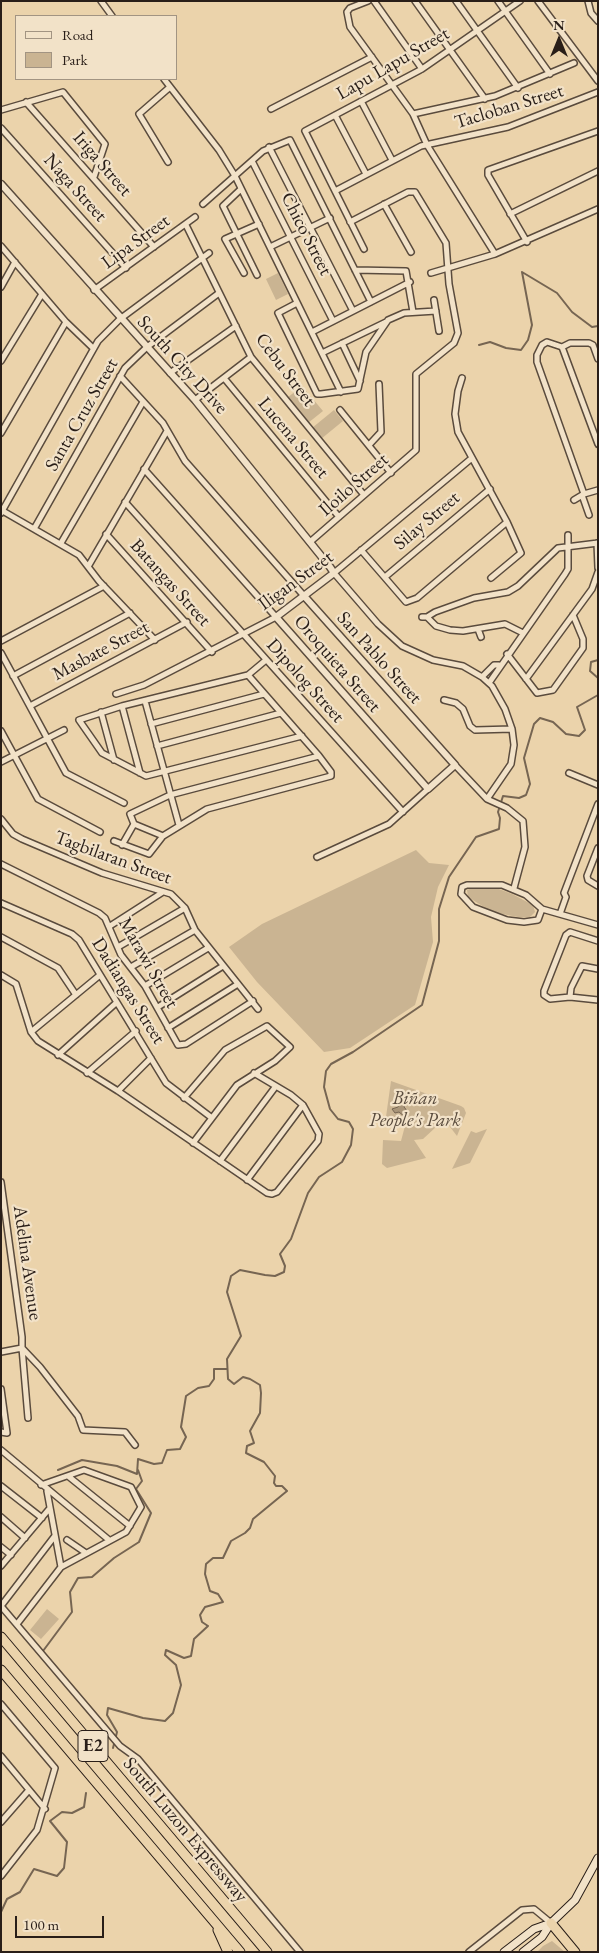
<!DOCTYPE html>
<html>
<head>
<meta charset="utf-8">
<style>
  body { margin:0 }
  #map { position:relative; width:599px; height:1953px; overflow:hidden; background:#ebd3ab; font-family:"EB Garamond",serif }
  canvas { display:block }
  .frame { position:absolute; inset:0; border:2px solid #291e18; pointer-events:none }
  .legend { position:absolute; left:15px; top:15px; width:162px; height:65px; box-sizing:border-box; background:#f2e2c8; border:1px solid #a29482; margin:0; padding:6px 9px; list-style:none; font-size:15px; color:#291e18 }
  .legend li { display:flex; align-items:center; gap:10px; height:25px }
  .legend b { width:25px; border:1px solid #a29482 }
  .north { position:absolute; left:534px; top:15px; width:50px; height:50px; -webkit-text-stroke:4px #f2e2c8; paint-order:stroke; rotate:0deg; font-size:14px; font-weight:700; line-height:20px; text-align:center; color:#291e18 }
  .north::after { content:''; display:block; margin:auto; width:18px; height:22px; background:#291e18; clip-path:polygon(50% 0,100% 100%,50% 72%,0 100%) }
  .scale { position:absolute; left:15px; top:1916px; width:89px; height:22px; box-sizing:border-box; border:2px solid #291e18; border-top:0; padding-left:6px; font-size:15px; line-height:18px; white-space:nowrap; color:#291e18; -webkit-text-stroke:4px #f2e2c8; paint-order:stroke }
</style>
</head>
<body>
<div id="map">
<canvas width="599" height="1953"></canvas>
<div class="frame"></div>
<ul class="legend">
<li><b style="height:6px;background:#f2e2c8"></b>Road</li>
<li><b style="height:14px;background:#cab492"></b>Park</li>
</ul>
<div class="north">N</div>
<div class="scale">100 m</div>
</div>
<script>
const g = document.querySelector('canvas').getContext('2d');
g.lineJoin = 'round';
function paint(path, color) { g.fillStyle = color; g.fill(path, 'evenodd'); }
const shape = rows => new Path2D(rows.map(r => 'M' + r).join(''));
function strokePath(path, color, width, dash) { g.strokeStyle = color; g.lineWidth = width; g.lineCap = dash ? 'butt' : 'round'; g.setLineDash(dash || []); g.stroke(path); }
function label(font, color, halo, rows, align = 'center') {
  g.font = font + ' "EB Garamond",serif'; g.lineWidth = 4.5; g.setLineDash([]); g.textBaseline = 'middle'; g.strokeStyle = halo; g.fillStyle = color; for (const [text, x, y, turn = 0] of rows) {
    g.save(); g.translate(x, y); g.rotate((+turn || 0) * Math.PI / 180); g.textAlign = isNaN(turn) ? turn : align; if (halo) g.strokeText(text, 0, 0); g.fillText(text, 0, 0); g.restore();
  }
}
const green = shape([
  [278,273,288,294,276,300,266,279],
  [302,386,323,411,308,423,287,398],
  [334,410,343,421,321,439,312,428],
  [416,850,429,863,449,865,438,887,431,917,433,942,415,1005,350,1048,324,1052,257,982,229,947,262,924],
  [472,888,499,889,512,894,533,905,535,912,530,917,518,917,492,912,468,897,467,890],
  [391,1081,461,1106,464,1108,466,1113,457,1136,447,1123,442,1127,436,1127,423,1139,414,1140,426,1158,387,1168,382,1164,383,1140,401,1141,405,1126,385,1124],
  [487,1129,470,1163,452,1169,471,1131,476,1133],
  [47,1609,59,1619,41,1639,30,1630],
  [552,1941,565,1952,537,1952,543,1946]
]);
const water = shape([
  [411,1093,404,1107,409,1113,408,1115,405,1117,399,1112,395,1113,392,1109,398,1107,402,1094,411,1093]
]);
const stream = shape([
  [479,345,490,342,506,348,521,350,528,340,532,325,522,272,557,293,572,312,592,327,598,326],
  [598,612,598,614],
  [598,660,591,662,590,671,598,678],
  [58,1470,82,1460,117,1466,137,1474,138,1459,154,1464,162,1463,167,1450,180,1449,186,1437,181,1427,186,1396,198,1388,209,1386,214,1379,214,1369,226,1369],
  [43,1651,72,1612,70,1592,78,1578,92,1577,114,1558,139,1542,151,1513,136,1489,142,1481,138,1470],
  [113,1748,117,1732,107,1715,108,1708,143,1718,165,1721,173,1713,181,1685,176,1665,165,1655,166,1650,184,1658,191,1656,194,1639,208,1626,202,1622,200,1615,205,1607,223,1602,218,1594,210,1591,205,1574,206,1564,213,1558,223,1558,231,1541,245,1533,250,1528,253,1519,287,1491,282,1486,276,1486,274,1483,275,1476,264,1462,246,1453,247,1446,254,1443,250,1431,260,1413,261,1393,260,1385,250,1379,243,1377,234,1384,228,1379,227,1359,241,1336,227,1292,231,1276,240,1270,265,1275,275,1276,284,1272,285,1266,280,1254,291,1239,308,1193,319,1177,342,1162,351,1145,353,1129,349,1122,338,1119,330,1109,324,1087,326,1071,331,1064,353,1052,422,1005,439,941,439,909,449,877,476,837,499,829,500,818,498,812,503,796,519,798,526,795,530,784,524,758,534,724,540,718,553,722,566,734,579,736,585,730,577,707,598,695],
  [1,1912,7,1899,20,1892,34,1869,57,1876,64,1868,67,1842,50,1821,62,1812,72,1813,84,1807,86,1793]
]);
const minor = shape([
  [101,1,112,16],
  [368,1,350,8,347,12,350,27,413,114,427,145,495,254],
  [374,1,422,69],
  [415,1,485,99],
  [456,1,518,88],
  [498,1,550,74],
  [538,1,598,81],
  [588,1,591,13,598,21],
  [164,79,219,150,235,176,341,392],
  [361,101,392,160],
  [26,102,154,247],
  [271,109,372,57],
  [1,110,63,92,105,144,94,177],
  [413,114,495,96,574,63],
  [335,115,366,174],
  [1,128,126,268],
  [269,147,353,311],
  [252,161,333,321],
  [168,162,139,114,170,87],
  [241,189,223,206,257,275],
  [335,191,421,146,508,127,598,92],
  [203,204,263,151,290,140,371,302],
  [384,204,411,252],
  [510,214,598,171],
  [186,225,251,357,364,495],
  [527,242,488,175,488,170,598,131],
  [1,246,66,322,93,348],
  [270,247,330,218],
  [364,249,305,131,422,69,520,1],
  [355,270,406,271,413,312],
  [244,273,225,239,259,224],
  [431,273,495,254,598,209],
  [1,287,15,262],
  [94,290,195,217],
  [434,300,439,331],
  [297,303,278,313,317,394,321,394,358,389,366,352,388,320,404,313,436,311],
  [312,332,410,282],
  [342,343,360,381],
  [562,347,598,444],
  [322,353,386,322],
  [598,359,593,345,589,343,570,343,562,347,547,342,542,345,537,355,537,362,584,494,598,490],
  [1,361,42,294],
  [170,373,236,326],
  [120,376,163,423,185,461,305,597],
  [224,378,339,517],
  [462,378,458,391,455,414,458,432,507,522,521,553,491,578],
  [195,400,251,357],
  [340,410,391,473],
  [1,433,66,322],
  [369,445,381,432,379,384],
  [472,458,334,573,378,624,402,646,433,660,463,666,482,677,492,686,505,709,512,729,514,745,511,764,487,799],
  [582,495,589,515],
  [574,500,584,494],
  [125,502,403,812],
  [1,510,79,555,99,581,155,640],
  [1,513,98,341,120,319,209,253],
  [34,529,125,368,147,347,219,293],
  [106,534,212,652],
  [310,542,416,450,416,374,454,343,458,333,449,284,446,243,415,192,408,192,350,222],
  [61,543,143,402],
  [597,543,598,568],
  [361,550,406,602,417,598,507,522],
  [89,565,167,431],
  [385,577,490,489],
  [422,617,427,617,435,612,474,598,508,592,518,586,558,548,598,543],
  [427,617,436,626,450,630,463,631,505,624,523,633],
  [478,629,481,637],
  [1,641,104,586],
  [1,653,66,773,124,803],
  [507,654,537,693,553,690,583,648,583,639,573,615],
  [266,660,248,675,122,706,79,720,102,753,146,776,302,736],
  [13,676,130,613],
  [482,677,494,665,499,665],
  [526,679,592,589,598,572],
  [489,683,565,574,568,569,568,535],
  [116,694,144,685,276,617,144,469],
  [444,700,456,703,463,709,470,726,475,730,512,729],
  [145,701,179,825],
  [30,706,187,622],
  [122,706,140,773],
  [101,712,114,760],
  [151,724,264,694],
  [1,731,38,799,100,832],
  [157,746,281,713],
  [1,762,64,730],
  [455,765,487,799,507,808,523,821,525,847,514,888],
  [569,773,598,785],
  [1,819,13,834,22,839,102,873,171,894,185,908,195,930,258,1009],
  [163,836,134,824,130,814,170,795,319,756],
  [114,841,149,854,163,836,207,809,331,776,331,772,319,756,248,675],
  [122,845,134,824],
  [598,848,587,876,588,880,598,886],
  [317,857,389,824,428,789],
  [1,864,99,913,105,918,121,955,145,986,178,1045,186,1044,253,1001],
  [1,903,72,934,79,940,166,1083,212,1118],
  [542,909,538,920,524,922,507,920,473,907,461,894,462,887,467,885,502,885,526,895,542,909,598,925],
  [560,914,566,897,564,893,598,804],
  [110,926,163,892],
  [1,937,58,968,76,995],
  [598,941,570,932,566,935,544,991,544,995,550,999,570,997,598,1000],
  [118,947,185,908],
  [131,967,195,930],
  [1,975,16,984,31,1032,38,1041,118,1091,267,1193,272,1194,277,1192,318,1141,319,1134,303,1105,291,1095,254,1073],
  [145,986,208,948],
  [570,997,571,988,582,966,598,969],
  [158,1007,223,966],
  [168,1028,238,984],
  [31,1032,100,975],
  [58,1055,116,1003],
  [87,1073,136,1031],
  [118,1091,151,1058],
  [184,1098,225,1050,267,1026,290,1047,275,1061,237,1085,193,1143],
  [220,1161,276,1086],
  [247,1180,303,1105],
  [1,1182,22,1337,22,1348,1,1352],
  [1,1389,7,1433,1,1432],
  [28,1418,22,1348,40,1367,78,1416,83,1430,125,1432,135,1445],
  [1,1450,109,1540],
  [68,1476,130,1526],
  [1,1486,42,1518],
  [47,1491,61,1567],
  [1,1517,25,1538],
  [67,1540,86,1553],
  [1,1547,11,1555],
  [1,1566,50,1508],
  [1,1606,120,1746,138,1759,300,1952],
  [1,1606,54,1537],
  [17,1624,61,1567,126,1532,141,1507,131,1487,84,1470,41,1485],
  [1,1704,55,1768,37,1830,1,1876],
  [1,1756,45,1809],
  [1,1822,29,1790],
  [469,1952,522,1910,534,1909,551,1923]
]);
const tertiary = shape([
  [1,184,195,400,330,567,334,573,276,617,428,789,455,765,305,597]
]);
const secondary = shape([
  [504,1952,534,1929,551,1923],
  [523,1952,542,1937,551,1923,575,1900,598,1858]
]);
const motorway = shape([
  [1,1637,267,1952],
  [1,1670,240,1952],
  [551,1923,575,1952],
  [218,1930,228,1952]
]);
const shields = [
  [93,1746,30]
];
const shieldNames = [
  ["E2",93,1746]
];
const streetNames = [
  ["Lapu Lapu Street",393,64,-30],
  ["Tacloban Street",509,107,-17],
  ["Iriga Street",102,164,49],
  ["Naga Street",75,188,48],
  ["Chico Street",306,234,63],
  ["Lipa Street",136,242,-36],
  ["South City Drive",182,365,48],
  ["Cebu Street",285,370,53],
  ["Santa Cruz Street",82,415,-60],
  ["Lucena Street",293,438,50],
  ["Iloilo Street",354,485,-41],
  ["Silay Street",427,521,-40],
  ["Iligan Street",296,581,-36],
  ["Batangas Street",170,583,48],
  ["Masbate Street",101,651,-28],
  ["San Pablo Street",379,658,48],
  ["Oroquieta Street",337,664,49],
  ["Dipolog Street",305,681,48],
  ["Tagbilaran Street",113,858,20],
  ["Marawi Street",148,963,60],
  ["Dadiangas Street",128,991,58],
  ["Adelina Avenue",27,1263,82],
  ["South Luzon Expressway",185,1830,50]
];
const parkNames = [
  ["Biñan",415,1099],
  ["People's Park",415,1121]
];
paint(green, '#cab492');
paint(water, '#a99579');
strokePath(water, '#766552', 1);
strokePath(stream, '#766552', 2);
strokePath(minor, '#5a4b3d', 8);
strokePath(tertiary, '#5a4b3d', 9);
strokePath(secondary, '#291e18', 9);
strokePath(motorway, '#291e18', 11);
strokePath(minor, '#f2e2c8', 5);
strokePath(tertiary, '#f2e2c8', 6);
strokePath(secondary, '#f2e2c8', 7);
strokePath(motorway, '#ebd3ab', 9);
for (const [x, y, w] of shields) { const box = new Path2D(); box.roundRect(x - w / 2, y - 15.5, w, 31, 4); g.fillStyle = '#f2e2c8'; g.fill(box); strokePath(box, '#291e18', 1); }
label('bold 18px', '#291e18', null, shieldNames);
label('19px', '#291e18', '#f2e2c8', streetNames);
label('italic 19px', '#594b3d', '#f2e2c8', parkNames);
</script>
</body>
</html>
